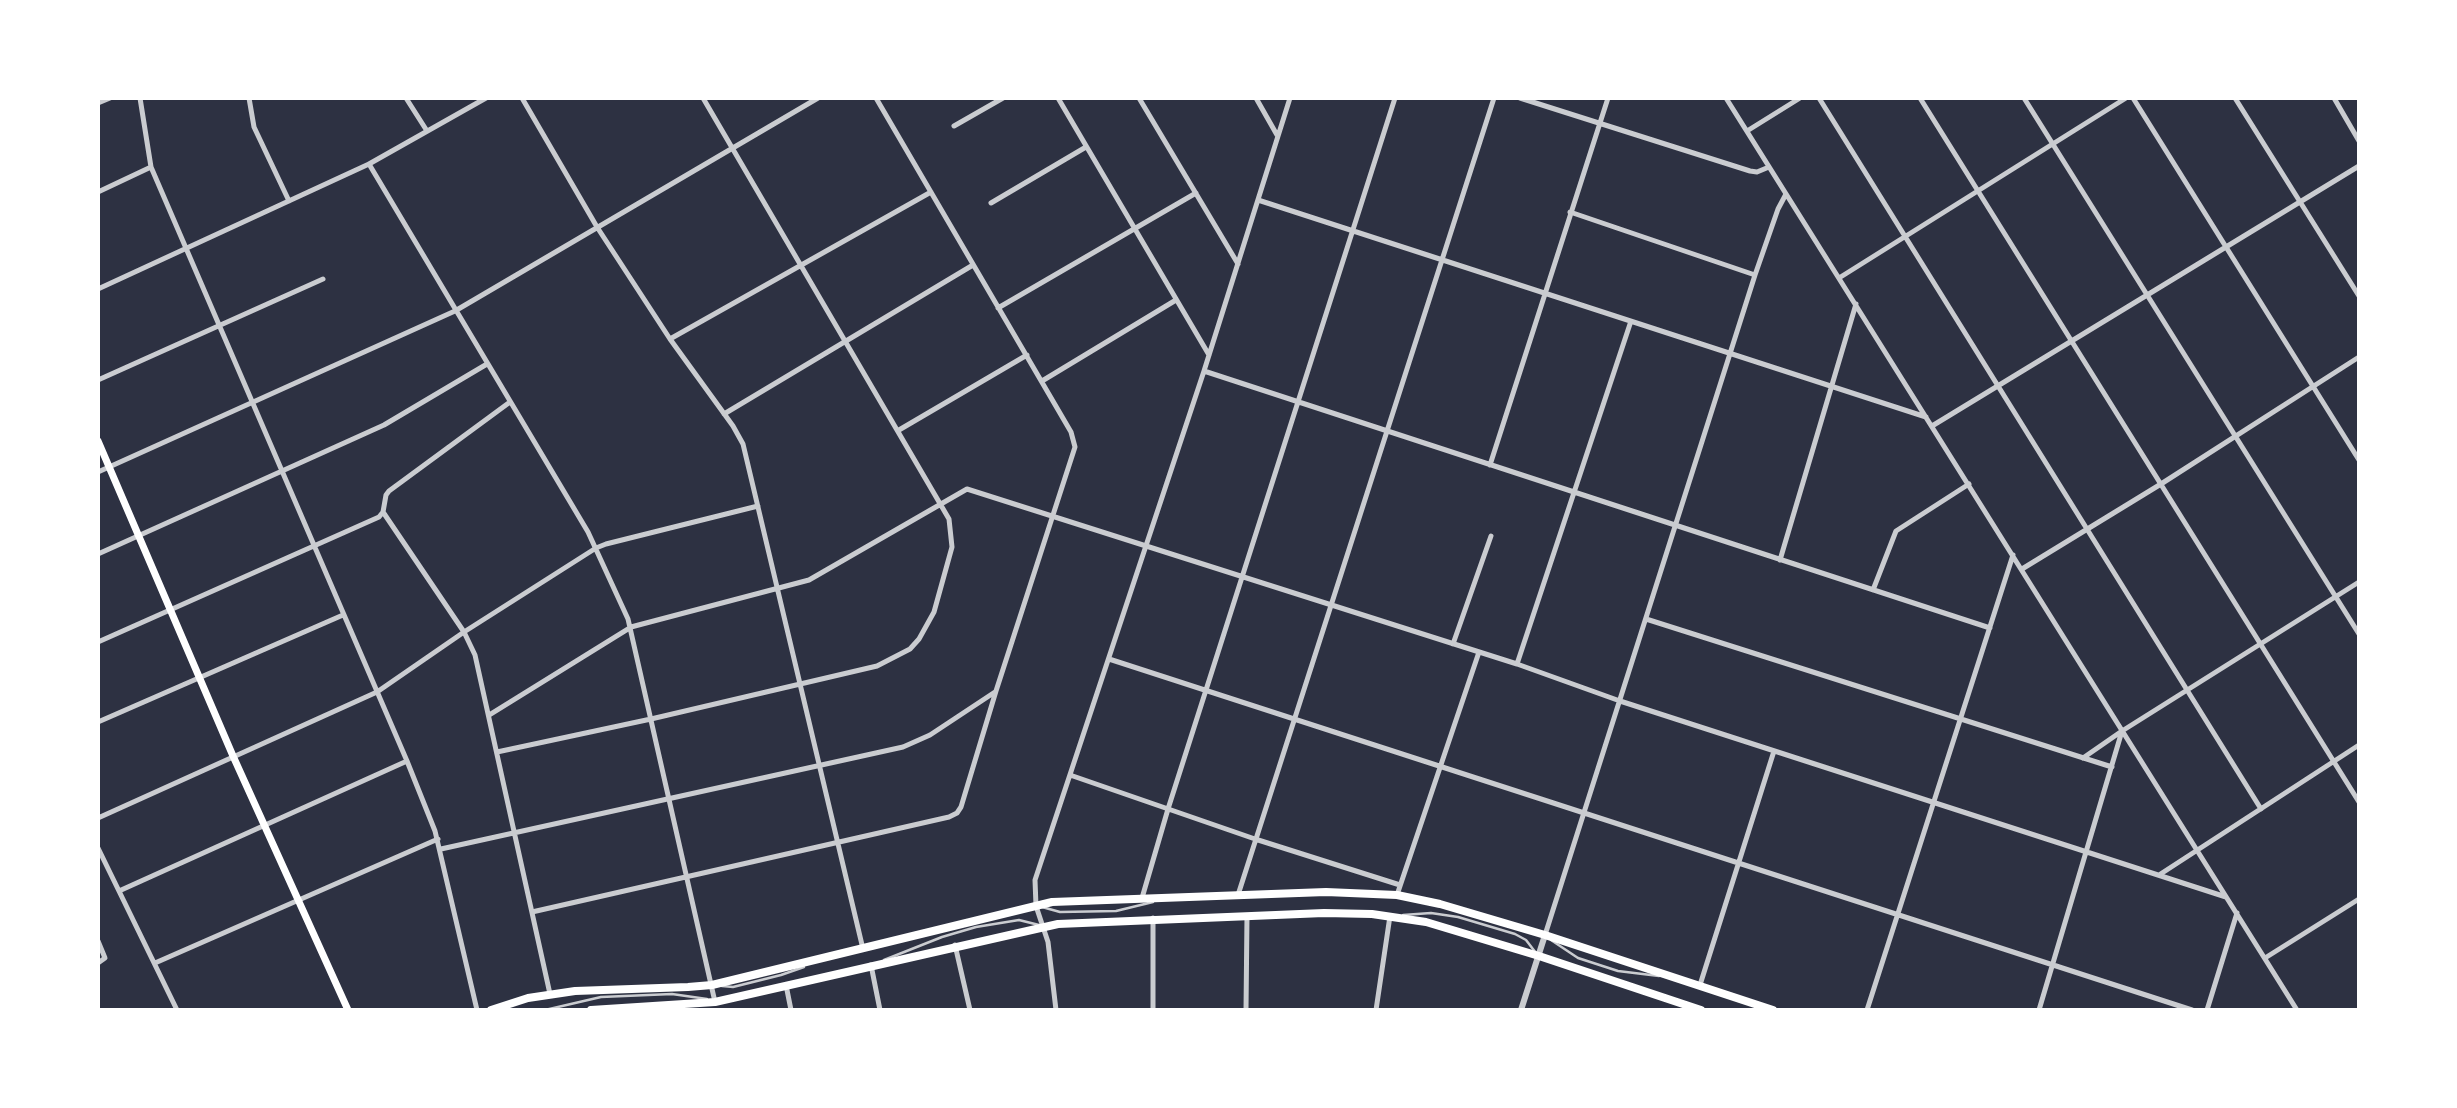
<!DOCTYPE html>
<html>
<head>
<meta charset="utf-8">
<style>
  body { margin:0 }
  #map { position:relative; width:2457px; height:1108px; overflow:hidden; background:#2d3142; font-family:"PT Sans Narrow",sans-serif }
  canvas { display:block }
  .frame { position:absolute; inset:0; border:100px solid #fff; pointer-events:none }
</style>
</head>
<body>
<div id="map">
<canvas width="2457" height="1108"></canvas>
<div class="frame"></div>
</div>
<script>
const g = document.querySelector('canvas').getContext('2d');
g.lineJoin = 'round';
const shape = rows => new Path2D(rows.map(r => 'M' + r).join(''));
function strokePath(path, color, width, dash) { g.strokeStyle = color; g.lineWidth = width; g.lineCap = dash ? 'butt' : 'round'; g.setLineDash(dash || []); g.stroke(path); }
const service = shape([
  [1042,907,1060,912,1116,911,1153,902],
  [1403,915,1431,913,1458,917,1515,934,1526,940,1536,953],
  [1551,940,1578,958,1618,971,1659,976],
  [884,960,942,937,976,927,1019,920,1039,925],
  [722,986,733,987,781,975,804,967],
  [545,1010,601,997,672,994,707,999]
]);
const minor = shape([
  [140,98,151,167,407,761,435,831,477,1010],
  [249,98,254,127,289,201],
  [406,98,427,131],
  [522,98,597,227,670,339,733,426,743,444,863,949],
  [1058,98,1209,355],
  [1139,98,1238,264],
  [1256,98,1277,135],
  [1520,98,1750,171,1757,172,1769,167],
  [1726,98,2297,1010],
  [1819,98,2261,809],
  [1920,98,2359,802],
  [2024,98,2359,634],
  [2133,98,2359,460],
  [2235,98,2359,296],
  [2334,98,2359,141],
  [98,103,110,98],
  [954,126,1003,98],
  [1747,131,1800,98],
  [369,164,588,532,628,619,715,1002],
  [98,192,151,167],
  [1258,200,1926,417],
  [991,203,1086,147],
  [1570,212,1755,275],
  [1839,278,2126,98],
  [98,289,369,164,486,98],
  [998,308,1196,193],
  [670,339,931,192],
  [1204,371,1990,628],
  [98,380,323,279],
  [1042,381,1176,300],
  [724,414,973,265],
  [1932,426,2359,166],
  [899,430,1027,355],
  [1490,465,1608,98],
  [98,472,455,311,818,98],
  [383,512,464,632,475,655,550,994],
  [98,554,384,425,487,364],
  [1780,560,1856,304],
  [2022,569,2161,484,2359,357],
  [1873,590,1896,531,1969,484],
  [1646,619,2112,767],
  [98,642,379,517,383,512,386,495,389,491,510,402],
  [1453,644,1491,536],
  [1109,659,2192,1010],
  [1517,664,1631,321],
  [489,715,631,627,809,580,967,489,1517,664,1620,701,2226,897],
  [98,722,343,615],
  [497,752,651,719,877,666,910,649,919,639,934,612,952,547,949,519,703,98],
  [2083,758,2122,731,2359,582],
  [1070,775,1255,839,1400,885],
  [98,818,377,692,464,632,596,548,606,544,758,506],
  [98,848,177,1010],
  [441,849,903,747,930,735,995,692],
  [2159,875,2359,745],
  [119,891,407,761],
  [1238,895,1494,98],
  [1397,895,1479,652],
  [1142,898,1168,809,1395,98],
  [532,912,949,817,957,813,961,807,996,691,1075,447,1071,432,876,98],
  [1545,935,1755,275,1778,209,1786,194],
  [98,941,105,958,98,963],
  [955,945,970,1010],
  [2265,958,2359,899],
  [155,963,438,839],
  [871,965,880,1010],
  [786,985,791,1010],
  [1700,985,1774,751],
  [1056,1010,1048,942,1036,906,1035,880,1204,371,1290,98],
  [1153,1010,1153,918],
  [1246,1010,1247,916],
  [1376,1010,1390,916],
  [1867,1010,2013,555],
  [2039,1010,2122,731],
  [2207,1010,2237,913]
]);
const tertiary = shape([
  [1521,1010,1545,935]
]);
const secondary = shape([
  [98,441,233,756,348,1010]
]);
const primary = shape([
  [491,1010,528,998,575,991,688,987,712,985,1052,902,1326,892,1397,895,1440,904,1545,935,1773,1010],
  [591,1010,715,1002,1058,924,1324,913,1372,914,1426,922,1539,956,1701,1010]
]);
strokePath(service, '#caccd0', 2.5);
strokePath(minor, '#caccd0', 5);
strokePath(tertiary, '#caccd0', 6);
strokePath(secondary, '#fff', 7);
strokePath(primary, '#fff', 8);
</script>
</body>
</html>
